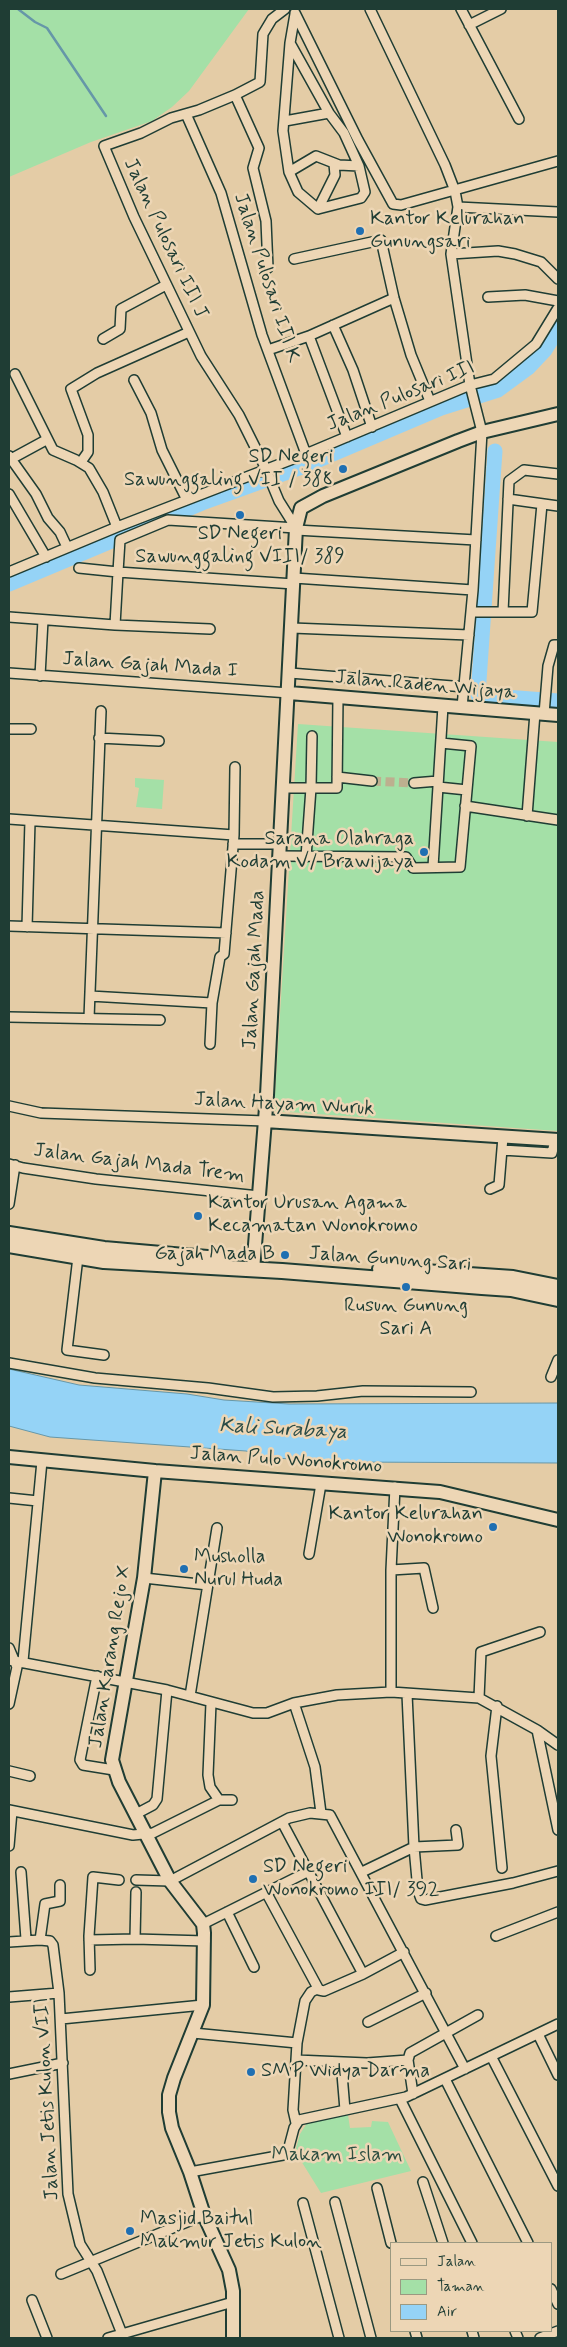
<!DOCTYPE html>
<html>
<head>
<meta charset="utf-8">
<style>
  body { margin:0 }
  #map { position:relative; width:567px; height:2347px; overflow:hidden; background:#e4cca6; font-family:Mynerve,sans-serif }
  canvas { display:block }
  .frame { position:absolute; inset:0; border:10px solid #1f3d34; pointer-events:none }
  .legend { position:absolute; left:390px; top:2242px; width:162px; height:90px; box-sizing:border-box; background:#edd6b5; border:1px solid #9b9981; margin:0; padding:6px 9px; list-style:none; font-size:15px; color:#1f3d34 }
  .legend li { display:flex; align-items:center; gap:10px; height:25px }
  .legend b { width:25px; border:1px solid #9b9981 }
</style>
</head>
<body>
<div id="map">
<canvas width="567" height="2347"></canvas>
<div class="frame"></div>
<ul class="legend">
<li><b style="height:6px;background:#edd6b5"></b>Jalan</li>
<li><b style="height:14px;background:#a4e0a7"></b>Taman</li>
<li><b style="height:14px;background:#95d3f6"></b>Air</li>
</ul>
</div>
<script>
const g = document.querySelector('canvas').getContext('2d');
g.lineJoin = 'round';
function paint(path, color) { g.fillStyle = color; g.fill(path, 'evenodd'); }
const shape = rows => new Path2D(rows.map(r => 'M' + r).join(''));
function strokePath(path, color, width, dash) { g.strokeStyle = color; g.lineWidth = width; g.lineCap = dash ? 'butt' : 'round'; g.setLineDash(dash || []); g.stroke(path); }
function label(font, color, halo, rows, align = 'center') {
  g.font = font + ' Mynerve,sans-serif'; g.lineWidth = 5; g.setLineDash([]); g.textBaseline = 'middle'; g.strokeStyle = halo; g.fillStyle = color; for (const [text, x, y, turn = 0] of rows) {
    g.save(); g.translate(x, y); g.rotate((+turn || 0) * Math.PI / 180); g.textAlign = isNaN(turn) ? turn : align; if (halo) g.strokeText(text, 0, 0); g.fillText(text, 0, 0); g.restore();
  }
}
const green = shape([
  [9,9,249,9,189,91,172,107,152,121,91,142,9,177],
  [298,724,558,742,558,1131,274,1111],
  [135,778,164,780,162,809,136,807,139,788,135,787],
  [348,2115,350,2128,371,2127,372,2121,388,2122,411,2171,321,2193,298,2156,296,2148,300,2134,309,2120]
]);
const water = shape([
  [9,1369,79,1385,187,1394,224,1400,289,1404,558,1403,558,1463,350,1462,273,1458,246,1451,50,1437,9,1426,9,1369]
]);
const stream = shape([
  [18,9,35,22,47,28,106,116]
]);
const river = shape([
  [495,451,478,695,558,701],
  [9,584,202,503,302,467,441,408,498,390,528,368,545,350,558,329]
]);
const streetTunnel = shape([
  [372,781,414,783]
]);
const street = shape([
  [285,9,272,19,263,34,260,82,235,95,199,110,171,118,141,133,104,146,134,217,201,356,239,415,264,465,279,501,296,528],
  [370,9,445,165,455,191,458,207,451,254,470,385,482,432,473,590,462,707],
  [461,9,519,119],
  [295,13,358,140,393,204,401,205,558,161],
  [469,25,501,9],
  [290,43,329,113,344,133,359,166,365,192,361,198,318,209,298,192,289,172,283,131,290,43,295,14],
  [235,95,259,148,253,168,266,221,268,268],
  [186,114,221,193,262,335,306,454],
  [285,121,329,113],
  [289,172,316,156,339,165,359,166],
  [458,207,558,212],
  [318,209,335,175,334,164],
  [451,254,498,251,515,254,541,262,558,279],
  [294,259,381,240,394,298,411,355,430,401],
  [488,297,525,295,558,301],
  [333,325,353,370,372,427],
  [309,336,347,437],
  [103,339,120,329,121,309,166,285],
  [268,350,309,336,394,298],
  [15,374,53,450,76,460,89,468,103,492,117,527],
  [134,380,151,413,162,450,187,500],
  [9,456,36,494,48,518,60,532,67,547],
  [11,459,46,440],
  [81,462,88,452,88,435,71,389,97,373,189,332],
  [9,494,46,557],
  [508,499,558,506],
  [296,530,476,540],
  [79,568,118,572,120,540,168,520,296,528],
  [9,572,117,527,306,454,470,385,494,379,536,344,558,308],
  [294,578,473,590],
  [471,612,532,612,542,504],
  [503,612,509,481,524,470,558,474],
  [9,617,115,625,210,629],
  [115,625,118,572,294,584],
  [292,628,469,635],
  [9,673,289,693],
  [290,673,465,687],
  [40,676,43,620],
  [544,714,548,666,554,645,558,645],
  [9,729,31,729],
  [99,738,159,741],
  [337,777,372,781],
  [414,783,438,781],
  [438,787,467,790],
  [284,788,337,788,338,697],
  [465,806,558,820],
  [527,816,535,713],
  [9,819,234,835],
  [233,844,281,844],
  [280,856,406,857,413,868,460,867,471,746,441,743],
  [306,857,311,788,312,736],
  [433,867,443,706],
  [9,926,226,933],
  [27,927,30,821],
  [90,996,212,1003],
  [9,1017,160,1020],
  [89,1018,101,711],
  [210,1044,212,1003,220,957,224,954,234,835,235,767],
  [9,1106,41,1113,265,1121],
  [502,1150,552,1153,555,1140],
  [9,1164,23,1168,96,1179,259,1196],
  [490,1189,499,1185,503,1137],
  [9,1204,15,1165],
  [78,1257,67,1350,104,1355],
  [9,1363,95,1378,208,1388,273,1397,317,1396,363,1391,471,1392],
  [551,1377,558,1360],
  [9,1498,38,1501],
  [309,1554,321,1484],
  [391,1570,424,1568,433,1608],
  [144,1578,208,1585],
  [9,1648,17,1667,9,1704],
  [9,1660,167,1690,253,1713,267,1713,294,1703,337,1695,391,1692,479,1698,537,1730,558,1745],
  [23,1661,42,1461],
  [97,1676,80,1760,83,1765,114,1770],
  [391,1692,391,1570,395,1487],
  [407,1694,414,1847,418,1891,421,1899,425,1900,513,1883,558,1871],
  [190,1696,217,1528],
  [479,1698,481,1652,540,1632],
  [211,1703,208,1775,210,1787,219,1800],
  [294,1703,315,1767,321,1813],
  [497,1706,491,1756,502,1868],
  [537,1730,558,1830],
  [9,1771,30,1776],
  [9,1810,133,1835,153,1833,219,1800,232,1800],
  [136,1814,153,1805,157,1799,167,1690],
  [282,1822,363,1974],
  [9,1846,12,1811],
  [21,1872,26,1939],
  [362,1872,414,1847,458,1845,456,1830],
  [136,1880,170,1881,289,1818,310,1813,330,1815,465,2069],
  [136,1892,135,1939,205,1941],
  [266,1892,319,1990,324,1991,363,1974,404,1952],
  [227,1912,254,1967],
  [203,1924,307,1872],
  [496,1936,558,1912],
  [40,1940,45,1904,60,1901,60,1885],
  [89,1940,135,1939],
  [9,1942,40,1940,50,1941,53,1945,59,1993,68,2194,80,2244,97,2271,122,2334],
  [90,1970,89,1936,93,1877,119,1880],
  [9,1997,59,1993],
  [61,2019,203,2005],
  [368,2022,426,1993],
  [193,2033,297,2043],
  [538,2034,558,2075],
  [491,2056,558,2186],
  [296,2060,367,2063,408,2060],
  [341,2062,345,2110],
  [9,2074,63,2063],
  [445,2079,528,2243],
  [413,2094,408,2060,410,2053,478,2015],
  [400,2099,472,2243],
  [296,2123,293,2110,297,2043,305,2001,311,1992,317,1989],
  [190,2172,283,2155,289,2147,294,2128,299,2120,406,2097,558,2024],
  [423,2182,443,2243],
  [377,2188,391,2243],
  [335,2202,371,2338],
  [303,2203,339,2338],
  [61,2274,204,2215],
  [551,2289,558,2304],
  [32,2300,47,2338],
  [415,2331,417,2338],
  [472,2331,474,2338],
  [515,2331,518,2338],
  [108,2338,233,2302],
  [540,2338,558,2331]
]);
const secondary = shape([
  [289,693,558,715],
  [265,1121,558,1140],
  [253,1270,267,1095,296,528,301,508,323,496,458,441,482,432,558,414],
  [9,1457,155,1471,440,1492,558,1520],
  [155,1471,144,1578,112,1760,119,1782,170,1881,203,1924,204,1933,203,2005,174,2078,169,2095,169,2112,172,2128,190,2172,204,2215,229,2270,233,2291,233,2338]
]);
const primary = shape([
  [9,1234,104,1249,219,1259],
  [9,1245,104,1261,282,1271,482,1287,511,1289,558,1299],
  [380,1269,513,1278,558,1287]
]);
const markers = [
  [360,231,5,"#1f6fb2"],
  [343,469,5,"#1f6fb2"],
  [240,515,5,"#1f6fb2"],
  [424,852,5,"#1f6fb2"],
  [198,1216,5,"#1f6fb2"],
  [285,1255,5,"#1f6fb2"],
  [406,1287,5,"#1f6fb2"],
  [493,1527,5,"#1f6fb2"],
  [184,1569,5,"#1f6fb2"],
  [253,1879,5,"#1f6fb2"],
  [251,2072,5,"#1f6fb2"],
  [130,2231,5,"#1f6fb2"]
];
const poiNames = [
  ["Kantor Kelurahan",370,220],
  ["Gunungsari",370,243],
  ["SD Negeri",333,458,"right"],
  ["Sawunggaling VII / 388",333,481,"right"],
  ["SD Negeri",240,535,"center"],
  ["Sawunggaling VIII/ 389",240,558,"center"],
  ["Sarana Olahraga",414,840,"right"],
  ["Kodam V/ Brawijaya",414,863,"right"],
  ["Kantor Urusan Agama",208,1204],
  ["Kecamatan Wonokromo",208,1227],
  ["Gajah Mada B",275,1255,"right"],
  ["Rusun Gunung",406,1307,"center"],
  ["Sari A",406,1330,"center"],
  ["Kantor Kelurahan",483,1515,"right"],
  ["Wonokromo",483,1538,"right"],
  ["Musholla",194,1558],
  ["Nurul Huda",194,1581],
  ["SD Negeri",263,1868],
  ["Wonokromo III/ 392",263,1891],
  ["SMP Widya Darma",261,2072],
  ["Masjid Baitul",140,2220],
  ["Makmur Jetis Kulon",140,2243]
];
const streetNames = [
  ["Jalan Pulosari III J",165,239,65],
  ["Jalan Pulosari III K",266,278,72],
  ["Jalan Pulosari III",401,397,-22],
  ["Jalan Gajah Mada I",150,666,4],
  ["Jalan Raden Wijaya",425,686,5],
  ["Jalan Gajah Mada",255,970,-87],
  ["Jalan Hayam Wuruk",284,1105,3],
  ["Jalan Gajah Mada Trem",139,1164,7],
  ["Jalan Gunung Sari",390,1260,4],
  ["Jalan Pulo Wonokromo",286,1461,4],
  ["Jalan Karang Rejo X",111,1657,-81],
  ["Jalan Jetis Kulon VIII",48,2099,-93]
];
const parkNames = [
  ["Makam Islam",337,2156]
];
const waterNames = [
  ["Kali Surabaya",283,1430,3]
];
paint(green, '#a4e0a7');
paint(water, '#95d3f6');
strokePath(water, '#6697a8', 1);
strokePath(stream, '#6697a8', 2.5);
strokePath(river, '#95d3f6', 15);
strokePath(streetTunnel, '#bdaf8f', 9, [9, 4.5]);
strokePath(street, '#1f3d34', 12);
strokePath(secondary, '#1f3d34', 16);
strokePath(primary, '#1f3d34', 18);
strokePath(street, '#edd6b5', 9);
strokePath(secondary, '#edd6b5', 12);
strokePath(primary, '#edd6b5', 14);
for (const [x, y, r, color] of markers) { const dot = new Path2D(); dot.arc(x, y, r, 0, 2 * Math.PI); g.fillStyle = color; g.fill(dot); strokePath(dot, '#edd6b5', 2); }
label('20px', '#1f3d34', '#edd6b5', poiNames, 'left');
label('20px', '#1f3d34', '#edd6b5', streetNames);
label('20px', '#2c4d40', '#edd6b5', parkNames);
label('italic 21px', '#2b4c47', '#edd6b5', waterNames);
</script>
</body>
</html>
